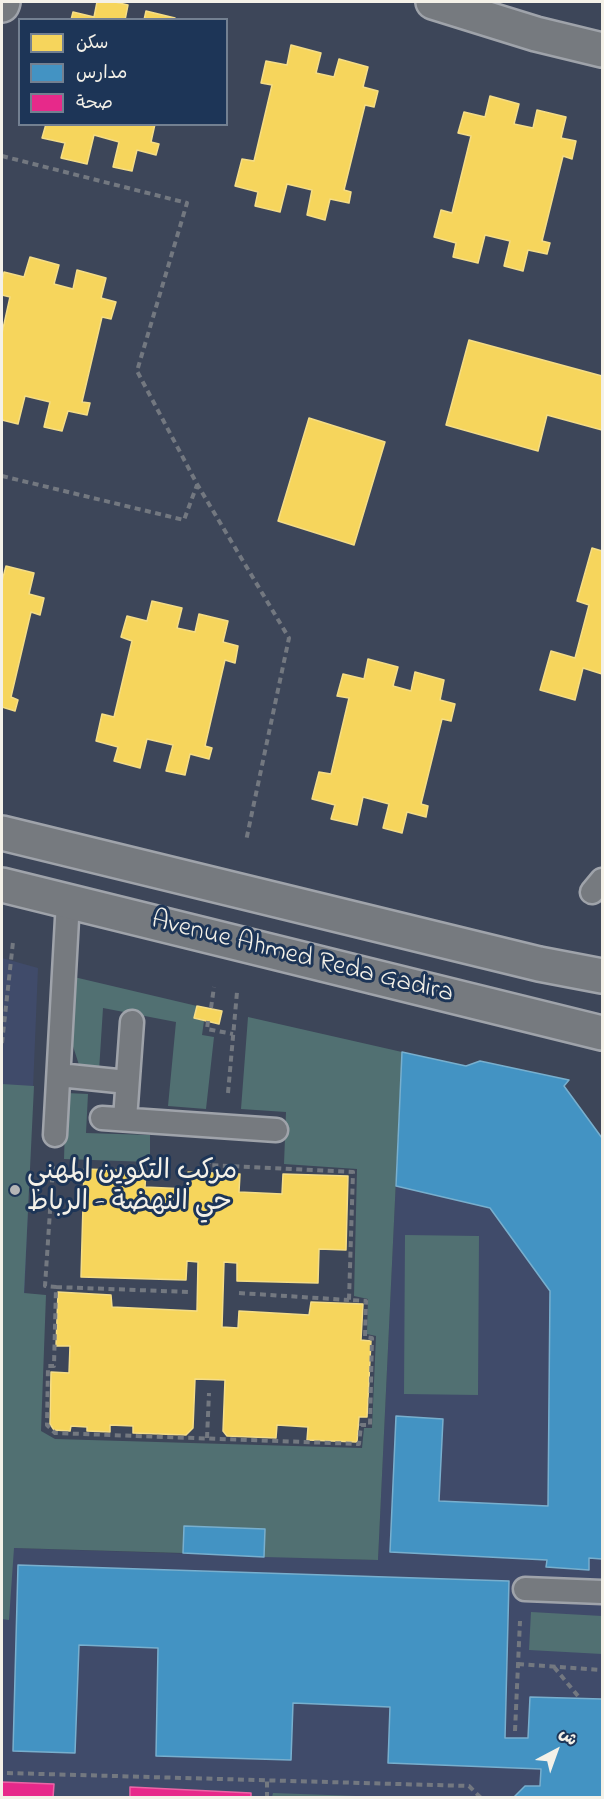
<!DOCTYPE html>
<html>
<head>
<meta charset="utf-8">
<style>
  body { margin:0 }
  #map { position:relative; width:604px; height:1799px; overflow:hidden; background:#3d4659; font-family:"Indie Flower","Playpen Sans Arabic",sans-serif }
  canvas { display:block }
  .frame { position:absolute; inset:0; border:3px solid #f4f1e8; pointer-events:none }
  .legend { position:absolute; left:18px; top:18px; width:210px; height:108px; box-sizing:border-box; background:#1d3557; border:2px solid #738091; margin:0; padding:8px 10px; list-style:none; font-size:18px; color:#f4f1e8 }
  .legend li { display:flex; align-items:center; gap:12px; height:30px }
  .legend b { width:30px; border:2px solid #738091 }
  .north { position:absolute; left:526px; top:1721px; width:60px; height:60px; -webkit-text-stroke:4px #1d3557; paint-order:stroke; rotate:41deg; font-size:16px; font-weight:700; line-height:24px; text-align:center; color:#f4f1e8 }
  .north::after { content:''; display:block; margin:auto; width:21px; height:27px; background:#f4f1e8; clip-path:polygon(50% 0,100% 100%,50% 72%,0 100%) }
</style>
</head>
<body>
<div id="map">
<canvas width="604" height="1799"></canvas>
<div class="frame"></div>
<ul class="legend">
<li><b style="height:16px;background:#f6d55c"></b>سكن</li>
<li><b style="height:16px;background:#4393c3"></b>مدارس</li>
<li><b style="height:16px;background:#e7298a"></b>صحة</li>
</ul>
<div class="north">ش</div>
</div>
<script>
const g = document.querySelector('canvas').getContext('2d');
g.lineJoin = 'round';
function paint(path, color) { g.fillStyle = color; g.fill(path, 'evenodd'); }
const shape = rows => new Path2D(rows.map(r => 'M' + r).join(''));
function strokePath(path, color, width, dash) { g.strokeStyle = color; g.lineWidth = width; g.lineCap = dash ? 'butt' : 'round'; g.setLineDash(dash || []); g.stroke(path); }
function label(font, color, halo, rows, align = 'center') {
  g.font = font + ' "Indie Flower","Playpen Sans Arabic",sans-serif'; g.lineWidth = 6; g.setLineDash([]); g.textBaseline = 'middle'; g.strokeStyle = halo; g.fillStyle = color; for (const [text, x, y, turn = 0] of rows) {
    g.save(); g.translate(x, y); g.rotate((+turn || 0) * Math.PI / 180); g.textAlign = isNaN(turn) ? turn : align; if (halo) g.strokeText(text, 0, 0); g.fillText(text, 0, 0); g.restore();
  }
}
const built = shape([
  [2,958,38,968,14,1548,378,1560,402,1052,466,1066,480,1061,569,1080,564,1086,602,1138,602,1797,2,1797]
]);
const green = shape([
  [74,977,197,1006,194,1018,204,1021,202,1035,214,1037,206,1109,168,1106,176,1022,103,1008,99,1071,80,1068,71,1040],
  [248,1017,402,1052,378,1560,264,1557,265,1529,184,1526,183,1553,14,1548,9,1620,2,1619,2,1084,34,1086,24,1293,46,1295,41,1431,55,1439,362,1448,364,1428,372,1428,376,1336,367,1334,368,1299,354,1296,357,1169,284,1164,286,1112,241,1109],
  [66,1093,88,1094,86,1133,150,1135,150,1162,64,1159],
  [405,1235,479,1236,478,1395,404,1394],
  [531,1612,602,1616,602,1654,529,1650],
  [273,1793,356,1796,356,1797,272,1797]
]);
const homes = shape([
  [97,2,115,2,128,5,125,20,71,20,73,12,94,17,97,2],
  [146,11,175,18,174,20,144,20,146,11],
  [291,45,321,53,316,73,334,77,339,59,368,67,363,87,378,91,374,107,365,105,344,190,351,192,349,203,330,199,325,220,307,215,312,190,287,184,280,212,255,206,258,192,235,186,242,159,254,161,272,85,261,83,266,61,287,65,291,45],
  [490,96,519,104,514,124,533,128,537,110,566,117,561,138,576,141,572,159,563,156,542,241,550,243,547,254,528,250,523,271,504,266,510,241,485,235,478,263,453,257,456,243,434,237,441,210,452,213,471,136,458,133,464,112,485,117,490,96],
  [46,124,155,124,151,142,159,144,156,155,137,150,132,171,113,167,119,142,94,135,87,164,61,158,65,143,42,138,46,124],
  [30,257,59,265,54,284,73,289,77,270,106,278,101,298,116,302,111,319,102,317,82,402,90,403,87,415,68,411,62,431,44,427,50,402,25,396,18,424,2,420,2,333,10,297,2,295,2,281,4,272,24,277,30,257],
  [469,340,602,376,602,430,547,415,538,451,446,425,469,340],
  [309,418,385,442,354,545,278,521,309,418],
  [592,548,602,551,602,674,583,668,575,700,540,690,551,651,575,658,589,605,577,601,592,548],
  [6,566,34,573,29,594,44,598,40,615,31,612,11,697,18,700,15,711,2,707,2,581,6,566],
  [152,601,182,608,177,628,195,632,199,614,228,621,223,642,238,646,235,663,225,660,205,746,212,748,209,759,190,754,185,775,166,771,173,745,147,739,140,768,114,761,118,747,96,741,102,714,114,717,132,641,121,637,127,616,147,621,152,601],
  [368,659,398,667,393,686,411,691,415,672,444,680,440,700,455,704,451,721,442,719,421,804,428,806,426,817,407,812,402,833,383,828,389,804,363,797,357,825,331,819,335,805,312,799,319,772,331,774,349,698,337,696,343,674,364,679,368,659],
  [197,1006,222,1011,219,1024,194,1018,197,1006],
  [84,1169,146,1171,145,1187,188,1189,188,1172,240,1174,239,1192,282,1194,283,1174,348,1176,346,1250,319,1249,318,1283,237,1281,237,1263,224,1262,222,1327,238,1328,239,1311,309,1315,311,1302,363,1304,361,1340,371,1341,367,1417,359,1417,357,1442,307,1440,308,1427,277,1425,276,1438,227,1436,223,1431,225,1380,195,1379,193,1428,186,1435,133,1433,133,1426,110,1425,110,1432,87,1431,87,1427,71,1426,70,1431,54,1430,50,1424,51,1372,69,1373,70,1346,56,1346,58,1292,111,1295,112,1307,197,1311,198,1262,187,1261,186,1280,81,1277,84,1169]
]);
const schools = shape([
  [402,1052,466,1066,480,1061,569,1080,564,1086,602,1138,602,1559,589,1558,589,1570,546,1567,547,1560,390,1552,396,1416,443,1419,439,1501,548,1506,550,1291,490,1208,396,1186,402,1052],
  [184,1526,265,1529,264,1557,183,1553,184,1526],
  [18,1565,509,1581,505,1738,528,1738,530,1697,602,1699,602,1798,513,1798,525,1786,540,1786,541,1769,388,1763,390,1707,293,1703,291,1760,156,1756,158,1648,79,1645,75,1753,13,1751,18,1565]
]);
const health = shape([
  [2,1782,54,1784,53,1798,2,1798,2,1782],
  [130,1787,251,1793,251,1798,130,1798,130,1787]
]);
const path = shape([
  [2,156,187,203,137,371,197,484,289,638,246,841],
  [2,476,184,520,197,485],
  [211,1008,214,987],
  [208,1021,207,1029,233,1034],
  [2,1043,13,942],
  [228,1093,237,992],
  [53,1166,45,1286,56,1287,54,1366,48,1366,47,1425,55,1433,359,1444,361,1425,370,1425,372,1338,365,1337,366,1301,349,1300,353,1172,209,1165,209,1160],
  [56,1287,190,1292],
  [239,1293,349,1300],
  [207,1438,209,1393],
  [518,1664,602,1670],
  [554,1667,578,1696],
  [515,1731,520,1621],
  [7,1773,469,1786,481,1798],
  [267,1798,267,1781]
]);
const service = shape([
  [592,892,602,880],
  [59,1075,127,1082],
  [102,1118,276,1130],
  [125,1119,132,1022],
  [55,1135,68,901],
  [525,1589,602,1592]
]);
const minor = shape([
  [433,2,536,34,602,50],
  [2,5,3,2]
]);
const secondary = shape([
  [2,833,539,964,602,976],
  [2,885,602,1033]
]);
const markers = [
  [15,1190,6,"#b4b5b6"]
];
const streetNames = [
  ["Avenue Ahmed Reda Gadira",302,959,14]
];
const poiNames = [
  ["مركب التكوين المهني",27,1174],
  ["حي النهضة - الرباط",27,1205]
];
paint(built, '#404b6a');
paint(green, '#517072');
paint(homes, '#f6d55c');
strokePath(homes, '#f5dd86', 1.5);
paint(schools, '#4393c3');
strokePath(schools, '#78afce', 1.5);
paint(health, '#e7298a');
strokePath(health, '#eb65a6', 1.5);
strokePath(service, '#9fa3aa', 27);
strokePath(minor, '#9fa3aa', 38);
strokePath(secondary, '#9fa3aa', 38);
strokePath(path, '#737880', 4, [6, 4.5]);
strokePath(service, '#767a7f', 22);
strokePath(minor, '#767a7f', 33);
strokePath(secondary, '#767a7f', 33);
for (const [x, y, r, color] of markers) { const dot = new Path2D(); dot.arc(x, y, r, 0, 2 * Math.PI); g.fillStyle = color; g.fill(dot); strokePath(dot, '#1d3557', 2); }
label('27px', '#f4f1e8', '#1d3557', streetNames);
label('27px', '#f4f1e8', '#1d3557', poiNames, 'left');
</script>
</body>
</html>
